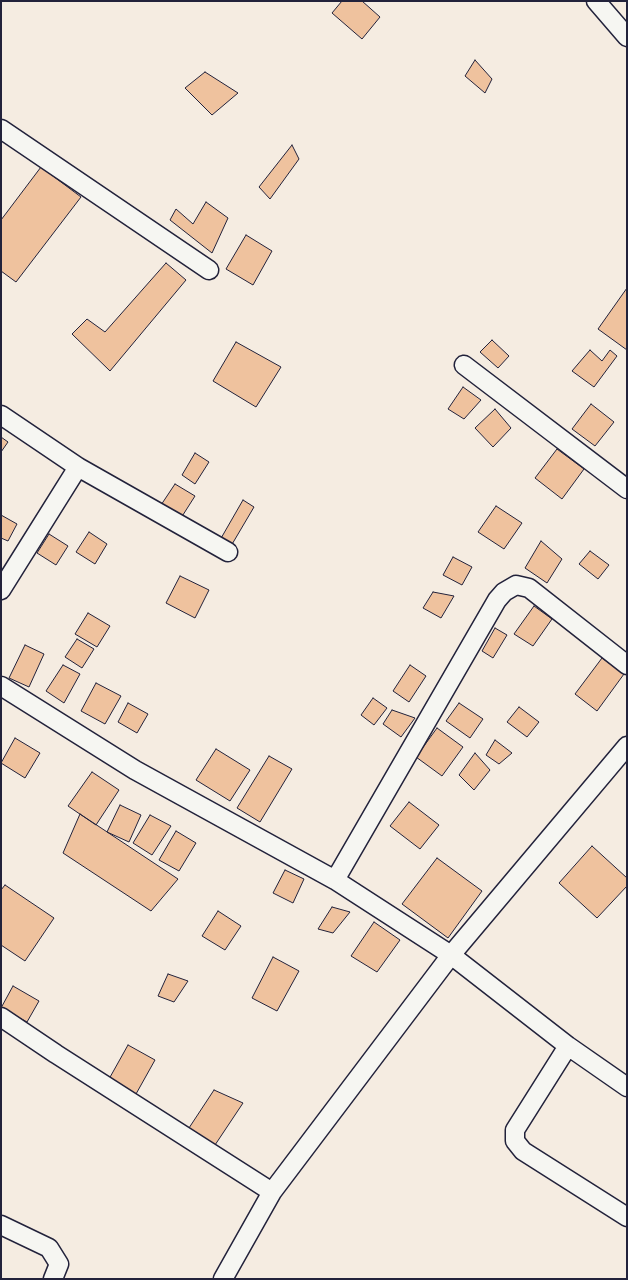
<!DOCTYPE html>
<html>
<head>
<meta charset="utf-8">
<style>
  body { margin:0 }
  #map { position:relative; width:628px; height:1280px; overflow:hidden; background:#f5ece1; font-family:"Patrick Hand",sans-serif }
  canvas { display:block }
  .frame { position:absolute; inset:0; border:2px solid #22223b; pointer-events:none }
</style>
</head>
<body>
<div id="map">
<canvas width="628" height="1280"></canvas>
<div class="frame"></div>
</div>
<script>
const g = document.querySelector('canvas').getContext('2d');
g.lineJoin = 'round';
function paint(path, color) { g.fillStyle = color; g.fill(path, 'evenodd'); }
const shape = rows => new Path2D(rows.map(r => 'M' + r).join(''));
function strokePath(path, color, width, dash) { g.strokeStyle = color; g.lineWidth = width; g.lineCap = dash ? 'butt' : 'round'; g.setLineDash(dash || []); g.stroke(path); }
const building = shape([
  [342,1,362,1,380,17,362,39,332,13,342,1],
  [475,60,492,79,485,93,465,76,475,60],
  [205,72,238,93,212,115,185,88,205,72],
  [292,145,299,159,270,199,259,187,292,145],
  [41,167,81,197,16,282,1,271,1,220,41,167],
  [206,202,228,218,212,253,170,220,176,209,193,224,206,202],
  [246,235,272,251,253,285,226,269,246,235],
  [166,263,186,280,110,371,72,334,87,319,105,332,166,263],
  [627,288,627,350,598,329,627,288],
  [492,340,509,356,498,368,480,352,492,340],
  [236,342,281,367,256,407,213,381,236,342],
  [590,350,602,361,610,350,617,356,594,387,572,371,590,350],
  [463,387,481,400,464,419,448,409,463,387],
  [591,404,614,422,595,446,572,429,591,404],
  [495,409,511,428,493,447,475,428,495,409],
  [1,437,8,442,1,452,1,437],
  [557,449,584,469,562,499,535,478,557,449],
  [195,453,209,462,195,484,182,475,195,453],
  [175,484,195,496,181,518,161,505,175,484],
  [243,500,254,507,231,546,220,540,243,500],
  [496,506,522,523,504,549,478,532,496,506],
  [1,515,17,524,8,541,1,538,1,515],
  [89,532,107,544,95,564,76,552,89,532],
  [49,534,68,546,56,565,37,553,49,534],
  [541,541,562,559,547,583,525,568,541,541],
  [590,551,609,565,598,579,579,564,590,551],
  [453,557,472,567,462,585,443,575,453,557],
  [180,576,209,590,195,618,166,603,180,576],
  [433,592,454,596,441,618,423,608,433,592],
  [534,606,552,619,533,646,514,634,534,606],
  [88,613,110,626,97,647,75,634,88,613],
  [495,628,507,635,493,658,482,651,495,628],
  [77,639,94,649,82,668,65,657,77,639],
  [25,645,44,654,29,687,9,678,25,645],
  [602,658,624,674,597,711,575,694,602,658],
  [63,665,80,674,64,703,46,691,63,665],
  [410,665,426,676,409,702,393,691,410,665],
  [96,683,121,696,105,724,81,711,96,683],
  [373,698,387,708,374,725,361,715,373,698],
  [128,703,148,714,137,733,118,722,128,703],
  [459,703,483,719,470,738,446,721,459,703],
  [519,707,539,722,527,737,507,722,519,707],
  [392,710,415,718,401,737,383,724,392,710],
  [437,728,463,747,442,776,416,757,437,728],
  [15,738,40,753,25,778,1,763,15,738],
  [495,740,512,753,499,764,486,755,495,740],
  [216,749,250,770,230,801,196,780,216,749],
  [475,753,490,770,474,790,459,775,475,753],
  [269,756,292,769,260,822,237,808,269,756],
  [92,772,119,790,96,825,68,806,92,772],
  [409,802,439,825,420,849,390,826,409,802],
  [120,805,141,815,129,842,107,832,120,805],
  [80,814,178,879,151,911,63,853,80,814],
  [150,815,171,826,152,855,133,843,150,815],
  [176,831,196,843,179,871,159,860,176,831],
  [592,846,627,878,627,886,597,918,559,883,592,846],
  [437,858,482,891,448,938,402,904,437,858],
  [285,870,304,879,293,903,273,893,285,870],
  [5,885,54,918,25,961,1,945,1,890,5,885],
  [332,907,350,912,333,933,318,929,332,907],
  [218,911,241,926,225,950,202,936,218,911],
  [374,922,400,940,377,972,351,956,374,922],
  [273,957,299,971,277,1011,252,998,273,957],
  [168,974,188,981,174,1002,158,996,168,974],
  [13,986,39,1001,27,1022,1,1008,13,986],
  [128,1045,155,1060,136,1094,109,1079,128,1045],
  [214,1090,243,1103,213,1148,187,1131,214,1090]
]);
const street = shape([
  [596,1,627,37],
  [1,129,209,270],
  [464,365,627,489],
  [1,415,78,467,228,552],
  [1,590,78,467],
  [1,686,135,770,335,880,451,955,568,1046,627,1087],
  [335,880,497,600,504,592,516,585,529,588,627,665],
  [1,1017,56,1054,272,1192],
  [568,1046,515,1130,515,1141,523,1151,627,1217],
  [1,1225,49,1248,59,1264,53,1279],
  [223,1279,272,1192,451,955,627,746]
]);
paint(building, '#efc29e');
strokePath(building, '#22223b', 1);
strokePath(street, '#22223b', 21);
strokePath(street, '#f6f6f2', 18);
</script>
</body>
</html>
